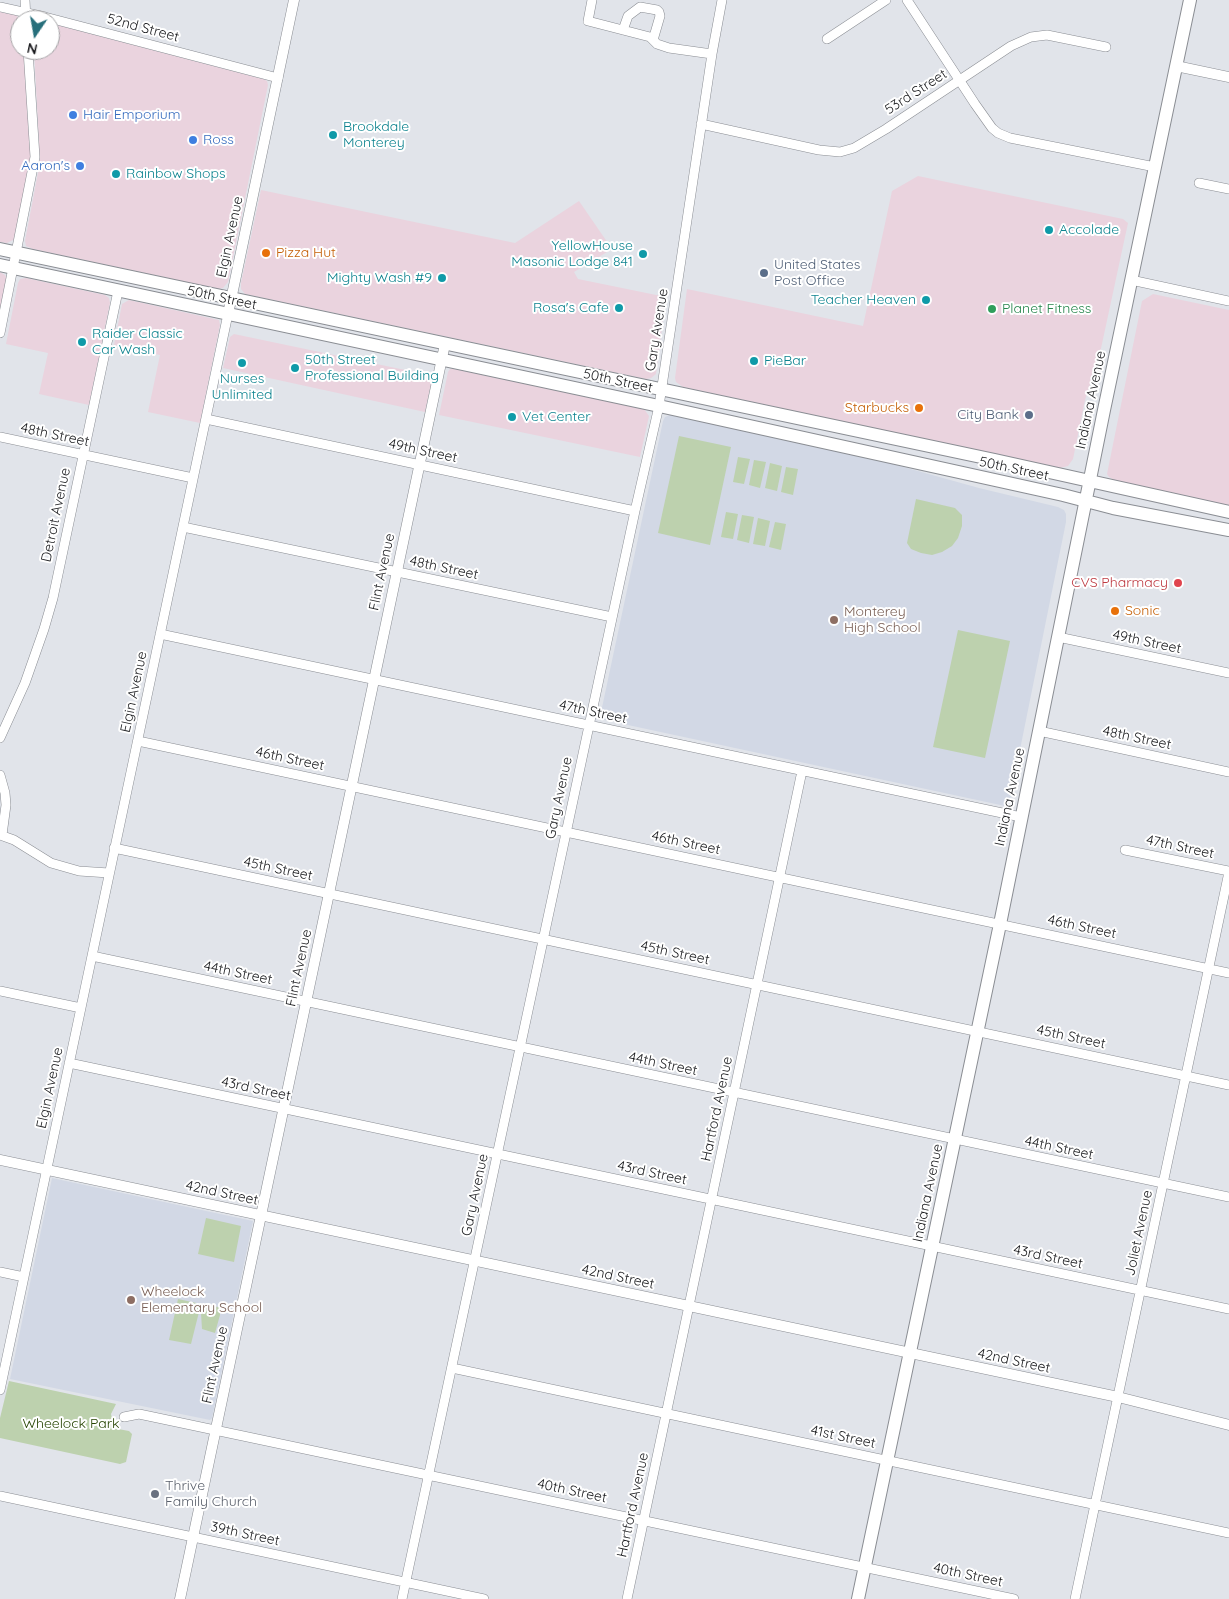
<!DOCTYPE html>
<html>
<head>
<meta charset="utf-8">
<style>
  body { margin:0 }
  #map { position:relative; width:1229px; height:1599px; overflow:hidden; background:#e1e4ea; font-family:Quicksand,sans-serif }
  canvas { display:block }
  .north { position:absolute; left:10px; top:10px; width:50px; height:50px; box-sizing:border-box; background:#fff; border:1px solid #a3a3a5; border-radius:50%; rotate:192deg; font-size:14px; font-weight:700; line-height:20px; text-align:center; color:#191a1d }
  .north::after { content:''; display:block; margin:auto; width:18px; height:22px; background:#276f7b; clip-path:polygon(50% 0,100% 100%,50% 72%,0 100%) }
</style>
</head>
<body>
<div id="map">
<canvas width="1229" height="1599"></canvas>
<div class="north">N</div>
</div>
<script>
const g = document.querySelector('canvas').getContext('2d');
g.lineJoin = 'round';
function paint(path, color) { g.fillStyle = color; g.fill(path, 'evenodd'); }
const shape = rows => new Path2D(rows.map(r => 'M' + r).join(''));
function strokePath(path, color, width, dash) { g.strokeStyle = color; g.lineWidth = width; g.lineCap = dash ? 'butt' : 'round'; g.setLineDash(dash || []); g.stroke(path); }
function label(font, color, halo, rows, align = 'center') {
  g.font = font + ' Quicksand,sans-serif'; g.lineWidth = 4; g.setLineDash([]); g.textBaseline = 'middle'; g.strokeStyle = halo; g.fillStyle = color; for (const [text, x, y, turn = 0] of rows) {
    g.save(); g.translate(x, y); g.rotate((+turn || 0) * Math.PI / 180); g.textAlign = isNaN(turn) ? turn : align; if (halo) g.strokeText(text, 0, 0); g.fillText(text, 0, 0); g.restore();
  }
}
const commercial = shape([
  [0,12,16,15,21,20,20,50,24,50,30,145,30,165,15,239,7,243,0,242],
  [50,23,263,79,267,81,268,85,228,282,223,288,219,289,33,249,26,246,25,241,40,162,34,50,50,50],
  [918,176,1123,219,1128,223,1100,353,1085,400,1073,459,1068,466,1060,468,683,387,676,382,675,378,687,289,863,326,892,191],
  [261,190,515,243,579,201,612,249,574,272,578,279,666,297,656,374,651,378,646,379,245,294,241,289,241,283],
  [0,272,5,275,7,279,0,309],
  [26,278,105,295,109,298,110,303,89,405,39,394,48,353,6,344,18,283,20,279],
  [1153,294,1229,310,1229,506,1116,481,1109,477,1107,474,1142,301],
  [129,300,219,320,220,325,200,423,148,412,160,355,114,345,122,304],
  [234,334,429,375,432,380,425,412,223,368,230,337],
  [450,369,454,369,644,409,649,416,640,457,439,415,448,372]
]);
const built = shape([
  [670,415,889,463,979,488,1058,507,1064,510,1066,514,1066,522,1009,804,1005,806,600,719,600,717,663,421,665,417],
  [52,1178,253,1221,212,1418,210,1420,10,1379]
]);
const green = shape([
  [679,436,731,447,710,545,658,533],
  [738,457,750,459,744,484,733,482],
  [754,460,766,462,760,488,749,485],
  [770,463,782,466,777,491,765,488],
  [786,467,798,469,793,495,781,492],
  [916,499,955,508,962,515,962,526,958,538,952,546,942,552,932,555,921,553,911,549,907,543],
  [726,512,738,514,733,539,721,537],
  [742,515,754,517,749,543,737,540],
  [758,518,770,521,765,546,753,544],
  [775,522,786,524,781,550,769,547],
  [958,630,1010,641,985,758,933,747],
  [206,1218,241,1226,234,1262,198,1254],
  [178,1299,201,1304,191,1344,169,1340],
  [208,1305,218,1307,220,1309,220,1315,215,1333,202,1329,201,1313,202,1310],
  [9,1381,116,1404,111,1414,113,1423,118,1429,129,1431,132,1434,126,1462,120,1464,0,1438,0,1418]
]);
const minor = shape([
  [25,0,26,20],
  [592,0,588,21,650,37,657,44,669,48,712,54],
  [907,0,975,104,992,128,998,133,1010,138,1155,167],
  [0,7,45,17,278,78],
  [623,30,628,16,640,7,657,10,659,12,660,16,653,40],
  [827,39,886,0],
  [701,124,819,150,840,152,854,148,886,129,1011,46,1031,37,1047,35,1106,47],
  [1199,183,1229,189],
  [1131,280,1229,301],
  [0,333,35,157,28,50],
  [206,419,635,511],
  [0,437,193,478],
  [183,527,612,617],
  [160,634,1021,817],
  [1058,637,1229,673],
  [1039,731,1229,772],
  [0,738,25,683,44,629,53,598,118,291],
  [138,741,1229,973],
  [0,775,5,793,6,805,2,835],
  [0,835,14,840,51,863,79,871,109,873],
  [114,848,1229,1085],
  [1125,850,1229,871],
  [92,956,1229,1197],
  [0,991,81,1008],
  [69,1063,1229,1309],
  [0,1272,24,1277],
  [452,1368,1229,1533],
  [0,1390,228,314],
  [124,1417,139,1414,1014,1599],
  [0,1496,484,1599],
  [402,1599,635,511,659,406,712,54,722,0],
  [627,1599,802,771],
  [1075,1599,1229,872]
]);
const tertiary = shape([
  [1176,66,1229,77],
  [228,314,294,0],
  [0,1160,1118,1397,1229,1425],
  [180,1599,445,344]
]);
const secondary = shape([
  [0,249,995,460,1229,512],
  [0,265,659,406,1063,495,1113,508,1229,530],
  [858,1599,1000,924,1104,410,1190,0]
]);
const markers = [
  [73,115,5,"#3f7fe0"],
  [333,135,5,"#0f9aa8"],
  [193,140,5,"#3f7fe0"],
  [80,166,5,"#3f7fe0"],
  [116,174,5,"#0f9aa8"],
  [1049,230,5,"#0f9aa8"],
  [266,253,5,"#e8710a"],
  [643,254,5,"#0f9aa8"],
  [764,273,5,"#5c6f8a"],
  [442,278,5,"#0f9aa8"],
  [926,300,5,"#0f9aa8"],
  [619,308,5,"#0f9aa8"],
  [992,309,5,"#2e9e5b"],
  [82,342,5,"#0f9aa8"],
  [754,361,5,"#0f9aa8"],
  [242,363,5,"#0f9aa8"],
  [295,368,5,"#0f9aa8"],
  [919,408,5,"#e8710a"],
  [1029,415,5,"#5c6f8a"],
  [512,417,5,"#0f9aa8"],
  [1178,583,5,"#e0444e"],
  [1115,611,5,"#e8710a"],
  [834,620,5,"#8d6e63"],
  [131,1300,5,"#8d6e63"],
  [155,1494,5,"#6b7280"]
];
const streetNames = [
  ["52nd Street",143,28,15],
  ["53rd Street",916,92,-33],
  ["Elgin Avenue",230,237,-78],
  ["50th Street",222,298,12],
  ["Gary Avenue",657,330,-81],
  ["50th Street",618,381,12],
  ["Indiana Avenue",1091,400,-78],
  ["48th Street",55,435,12],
  ["49th Street",423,451,12],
  ["50th Street",1014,469,12],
  ["Detroit Avenue",56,515,-78],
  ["48th Street",444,568,12],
  ["Flint Avenue",382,572,-78],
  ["49th Street",1147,642,12],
  ["Elgin Avenue",134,692,-78],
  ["47th Street",593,712,12],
  ["48th Street",1137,738,12],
  ["46th Street",290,759,12],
  ["Indiana Avenue",1010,797,-78],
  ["Gary Avenue",559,798,-78],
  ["46th Street",686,843,12],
  ["47th Street",1180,847,12],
  ["45th Street",278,869,12],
  ["46th Street",1082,927,12],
  ["45th Street",675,953,12],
  ["Flint Avenue",299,968,-78],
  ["44th Street",238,973,12],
  ["45th Street",1071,1037,12],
  ["44th Street",663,1064,12],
  ["Elgin Avenue",50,1088,-78],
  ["43rd Street",256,1089,12],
  ["Hartford Avenue",717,1109,-78],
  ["44th Street",1059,1148,12],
  ["43rd Street",652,1173,12],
  ["42nd Street",222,1193,12],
  ["Indiana Avenue",928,1193,-78],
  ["Gary Avenue",475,1195,-78],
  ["Joliet Avenue",1139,1233,-78],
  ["43rd Street",1048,1257,12],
  ["42nd Street",618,1277,12],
  ["42nd Street",1014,1361,12],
  ["Flint Avenue",215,1365,-78],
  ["41st Street",843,1437,12],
  ["40th Street",572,1491,12],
  ["Hartford Avenue",633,1505,-78],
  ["39th Street",245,1534,12],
  ["40th Street",968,1575,12]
];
const shopNames = [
  ["Hair Emporium",83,115],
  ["Ross",203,140],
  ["Aaron's",70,166,"right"]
];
const cultureNames = [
  ["Brookdale",343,127],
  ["Monterey",343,143],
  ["Rainbow Shops",126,174],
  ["Accolade",1059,230],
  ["YellowHouse",633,246,"right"],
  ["Masonic Lodge 841",633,262,"right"],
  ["Mighty Wash #9",432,278,"right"],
  ["Teacher Heaven",916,300,"right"],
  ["Rosa's Cafe",609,308,"right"],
  ["Raider Classic",92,334],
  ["Car Wash",92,350],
  ["50th Street",305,360],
  ["Professional Building",305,376],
  ["PieBar",764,361],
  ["Nurses",242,379,"center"],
  ["Unlimited",242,395,"center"],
  ["Vet Center",522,417]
];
const foodNames = [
  ["Pizza Hut",276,253],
  ["Starbucks",909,408,"right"],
  ["Sonic",1125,611]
];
const serviceNames = [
  ["United States",774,265],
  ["Post Office",774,281],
  ["City Bank",1019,415,"right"]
];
const leisureNames = [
  ["Planet Fitness",1002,309]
];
const healthNames = [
  ["CVS Pharmacy",1168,583]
];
const educationNames = [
  ["Monterey",844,612],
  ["High School",844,628],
  ["Wheelock",141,1292],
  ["Elementary School",141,1308]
];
const parkNames = [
  ["Wheelock Park",71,1424]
];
const worshipNames = [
  ["Thrive",165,1486],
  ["Family Church",165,1502]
];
paint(commercial, '#ead3de');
paint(built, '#d2d8e5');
paint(green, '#bdd1ae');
strokePath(minor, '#8a8d93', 10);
strokePath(tertiary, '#8a8d93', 11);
strokePath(secondary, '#8a8d93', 14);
strokePath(minor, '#fff', 9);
strokePath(tertiary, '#fff', 10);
strokePath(secondary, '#fff', 12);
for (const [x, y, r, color] of markers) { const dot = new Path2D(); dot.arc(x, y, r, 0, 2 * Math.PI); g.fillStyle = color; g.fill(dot); strokePath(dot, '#fff', 2); }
label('14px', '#191a1d', '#fff', streetNames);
label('14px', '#366cbe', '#fff', shopNames, 'left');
label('14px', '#0d838f', '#fff', cultureNames, 'left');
label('14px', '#c56008', '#fff', foodNames, 'left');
label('14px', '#4e5e75', '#fff', serviceNames, 'left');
label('14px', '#27864d', '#fff', leisureNames, 'left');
label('14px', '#be3a42', '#fff', healthNames, 'right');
label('14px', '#785e54', '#fff', educationNames, 'left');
label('14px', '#254301', '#fff', parkNames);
label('14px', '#5b616d', '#fff', worshipNames, 'left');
</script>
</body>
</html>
